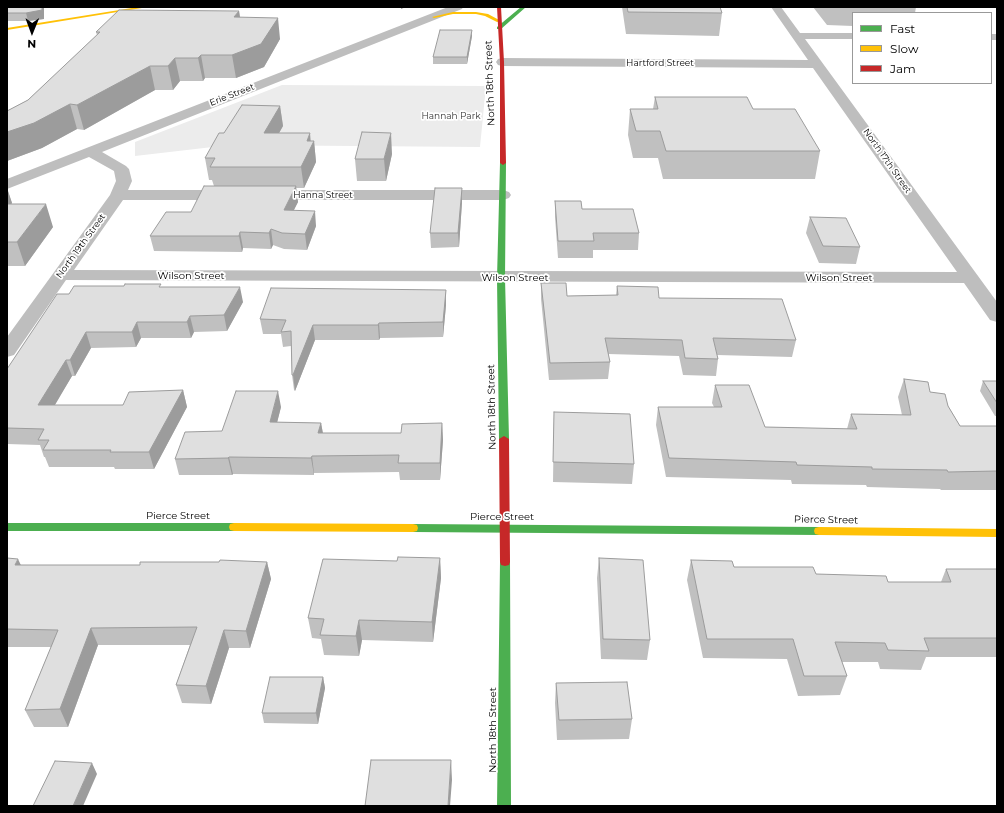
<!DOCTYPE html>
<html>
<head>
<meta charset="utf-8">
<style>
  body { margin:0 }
  #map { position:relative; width:1004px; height:813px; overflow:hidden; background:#fff; font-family:Montserrat,sans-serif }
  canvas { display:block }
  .frame { position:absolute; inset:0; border:8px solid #000; pointer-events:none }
  .legend { position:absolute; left:852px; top:12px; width:140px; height:72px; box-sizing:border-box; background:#fff; border:1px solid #999; margin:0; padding:5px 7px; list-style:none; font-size:12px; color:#000 }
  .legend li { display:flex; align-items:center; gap:8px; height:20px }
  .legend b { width:20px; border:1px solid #999 }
  .north { position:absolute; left:12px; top:12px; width:40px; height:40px; -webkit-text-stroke:3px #fff; paint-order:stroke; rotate:181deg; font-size:11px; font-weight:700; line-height:16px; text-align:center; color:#000 }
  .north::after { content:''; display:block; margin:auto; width:14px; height:18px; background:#000; clip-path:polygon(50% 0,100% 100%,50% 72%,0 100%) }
</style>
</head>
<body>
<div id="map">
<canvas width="1004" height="813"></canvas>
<div class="frame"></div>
<ul class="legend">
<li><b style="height:5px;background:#4caf50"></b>Fast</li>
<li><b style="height:5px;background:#ffc107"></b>Slow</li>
<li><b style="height:5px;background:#c62828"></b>Jam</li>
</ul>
<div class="north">N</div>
</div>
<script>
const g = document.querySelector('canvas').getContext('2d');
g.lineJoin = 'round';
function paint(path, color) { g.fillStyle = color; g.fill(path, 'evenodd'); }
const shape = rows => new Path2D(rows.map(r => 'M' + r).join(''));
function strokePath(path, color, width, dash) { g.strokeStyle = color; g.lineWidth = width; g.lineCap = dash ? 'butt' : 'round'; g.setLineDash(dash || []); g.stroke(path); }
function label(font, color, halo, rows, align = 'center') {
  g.font = font + ' Montserrat,sans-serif'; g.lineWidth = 3.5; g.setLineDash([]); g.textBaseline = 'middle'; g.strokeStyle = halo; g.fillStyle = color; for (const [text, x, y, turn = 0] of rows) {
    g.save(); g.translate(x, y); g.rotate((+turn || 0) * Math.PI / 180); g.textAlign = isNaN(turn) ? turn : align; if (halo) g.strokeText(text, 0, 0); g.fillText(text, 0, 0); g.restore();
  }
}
const green = shape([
  [282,85,486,86,480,147,230,145,135,156,135,142]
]);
const street = shape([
  [448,7,463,7,462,9,102,152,126,166,129,169,132,181,128,190,230,190,236,192,238,195,236,198,230,200,123,200,74,270,957,272,813,68,502,66,498,65,496,62,498,59,502,58,808,60,771,7,781,7,800,33,853,33,853,39,805,39,997,302,997,322,990,320,964,283,66,280,14,355,7,357,7,337,110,195,116,181,114,171,89,157,7,189,7,179,448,7],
  [991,34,997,34,997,40,991,40,991,34],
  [267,190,503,190,509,192,511,195,509,198,503,200,267,200,261,198,259,195,261,192,267,190]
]);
const fast = shape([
  [521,7,526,7,501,29,497,29,497,27,521,7],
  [503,161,506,163,505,278,509,439,504,442,499,439,497,278,500,163,503,161],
  [7,523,234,523,238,524,239,527,238,530,234,531,7,531,7,523],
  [413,524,819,527,823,528,824,531,823,534,819,535,413,532,409,531,408,528,409,525,413,524],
  [505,558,509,559,510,562,511,806,497,806,500,562,501,559,505,558]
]);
const slow = shape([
  [138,7,148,7,7,30,7,28,138,7],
  [453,12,476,12,488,14,501,21,497,22,485,16,476,14,453,14,434,18,432,17,453,12],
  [234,523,413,524,417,525,418,528,417,531,413,532,234,531,230,530,229,527,230,524,234,523],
  [819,527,997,529,997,537,819,535,815,534,814,531,815,528,819,527]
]);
const jam = shape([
  [497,7,501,7,504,62,506,163,503,165,500,163,500,62,497,7],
  [504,436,509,439,510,562,509,565,505,566,501,565,500,562,499,439,504,436]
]);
const wall = shape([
  [7,7,44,7,44,19,28,21,7,21],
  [622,7,720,7,722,13,719,36,626,34],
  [813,7,916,7,915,13,853,13,853,26,827,25],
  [239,11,240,17,280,39,264,67,236,78,205,78,203,81,180,81,173,90,155,90,84,130,77,129,42,148,7,161,7,111,28,100,97,35,96,32],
  [472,36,467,64,433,64,433,57],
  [655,97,753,109,820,151,815,179,663,179,658,158,633,158,628,135,630,109,653,109],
  [280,106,283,126,279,133,311,141,314,141,316,162,304,188,296,188,298,202,293,211,316,226,307,250,284,249,273,245,271,249,243,248,242,252,154,251,150,236,191,212,214,186,212,180,209,180,205,158,224,133],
  [392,154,386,181,357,181,355,159],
  [7,188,12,203,11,204,53,227,25,266,7,266],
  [555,201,582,209,639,233,638,250,593,250,593,258,558,258,555,217],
  [462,202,459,247,431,248,430,233],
  [810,217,860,247,856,264,819,263,806,233],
  [541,283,567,296,616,295,617,286,659,298,796,340,792,357,717,355,718,359,716,376,683,375,679,356,608,354,610,362,608,379,549,380,541,299],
  [161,287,243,302,227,331,194,332,191,338,141,338,136,347,91,348,75,376,72,376,54,405,123,405,183,390,187,407,154,469,115,469,114,467,49,467,45,457,44,457,40,445,7,444,7,369,69,294],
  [446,290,446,305,443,337,380,338,379,340,315,340,295,391,294,390,292,375,291,346,283,347,281,334,263,334,260,319],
  [904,379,930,392,948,406,960,426,997,426,997,490,941,490,940,489,867,487,866,485,792,484,791,480,666,477,656,425,658,407,714,407,712,403,715,385,765,427,847,429,851,414,902,415,898,397],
  [983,381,997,381,997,416,995,416,980,391],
  [281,407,277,422,321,423,323,433,401,433,442,423,443,440,440,480,400,480,399,472,314,473,314,475,233,474,232,475,179,475,175,459,222,431],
  [554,412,634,464,632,484,553,482],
  [7,558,21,565,140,565,267,562,271,579,250,648,229,648,211,704,182,703,176,685,190,645,98,645,68,727,34,727,25,710,51,647,7,647],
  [440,558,441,578,433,642,362,640,359,656,324,655,321,639,312,638,308,618,397,561],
  [599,558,650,640,647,660,601,659,597,578],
  [691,560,734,567,816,574,888,582,941,582,946,569,997,569,997,657,926,657,921,670,880,669,878,662,842,662,847,676,840,695,798,696,787,659,703,658,687,580],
  [323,677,325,688,318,724,264,723,262,713],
  [556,683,632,719,629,739,557,740,555,703]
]);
const shadedWall = shape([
  [42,7,44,7,44,19,28,21,26,13],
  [401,7,406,7,401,9],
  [239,11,242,32,234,17],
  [278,18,280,39,264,67,236,78,232,55],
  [472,30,472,36,467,64,467,57],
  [201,55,205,78,203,81,198,58],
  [175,58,180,81,173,90,168,66],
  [150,66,155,90,84,130,77,105],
  [70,104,77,129,42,148,7,161,7,132],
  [280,106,283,126,267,154,264,133],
  [310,133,311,145,314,141,316,162,304,188,301,167,307,141],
  [391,133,392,154,386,181,384,159],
  [296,186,298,202,286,226,284,210],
  [7,188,12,203,7,210],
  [462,188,462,202,459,247,458,233],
  [46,204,53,227,25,266,17,242],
  [315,211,316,226,307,250,305,234],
  [271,229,273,245,271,249,269,233],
  [240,232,243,248,242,252,239,236],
  [240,287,243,302,227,331,224,315],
  [446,290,446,305,443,337,443,322],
  [190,316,194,332,191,338,187,322],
  [137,322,141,338,136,347,132,332],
  [379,323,380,338,379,340,378,325],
  [313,325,315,340,295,391,293,375],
  [86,332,91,348,75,376,70,360],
  [66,360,72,376,45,422,38,405],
  [183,390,187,407,154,469,149,452],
  [278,391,281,407,273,439,270,422],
  [321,423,324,440,318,433],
  [442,423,443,440,440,480,440,463],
  [312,456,314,473,314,475,311,458],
  [229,457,233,474,232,475,228,458],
  [440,558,441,578,433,642,432,622],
  [18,559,26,576,15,565],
  [267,562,271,579,250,648,246,631],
  [359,620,362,640,359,656,356,636],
  [91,628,98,645,68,727,60,709],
  [224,630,229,648,211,704,206,686],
  [323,677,325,688,318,724,316,713],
  [451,760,452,780,450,806,448,806],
  [92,763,97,774,83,806,73,806]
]);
const building = shape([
  [7,7,42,7,42,10,26,13,7,13,7,7],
  [627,7,720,7,722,13,628,12,627,7],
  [119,10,239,11,234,17,278,18,261,44,232,55,201,55,198,58,175,58,168,66,150,66,77,105,70,104,34,123,7,132,7,111,28,100,100,32,96,32,119,10],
  [440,30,472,30,467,57,433,57,440,30],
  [655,97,747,97,753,109,795,109,820,151,666,151,660,131,636,131,630,109,658,109,655,97],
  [242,105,280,106,264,133,310,133,307,141,314,141,301,167,210,167,215,158,205,158,219,133,224,133,242,105],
  [362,132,391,133,384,159,355,159,362,132],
  [204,186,296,186,284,210,315,211,305,234,282,233,271,229,269,233,240,232,239,236,150,236,166,212,191,212,204,186],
  [435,188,462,188,458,233,430,233,435,188],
  [555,201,581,201,582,209,633,209,639,233,593,233,594,241,558,241,555,201],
  [7,204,46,204,17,242,7,242,7,204],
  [810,217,846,218,860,247,823,246,810,217],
  [541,283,566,283,567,296,618,295,617,286,658,287,659,298,782,299,796,340,713,338,718,359,685,358,682,340,605,338,610,362,550,363,541,283],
  [125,284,161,284,159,287,240,287,224,315,190,316,187,322,137,322,132,332,86,332,70,360,66,360,38,405,123,405,129,392,183,390,149,452,110,452,111,450,43,450,49,440,38,440,44,429,7,428,7,369,57,294,69,294,74,286,124,286,125,284],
  [271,288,446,290,443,322,379,323,378,325,313,325,293,375,292,375,291,331,281,332,286,320,260,319,271,288],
  [904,379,928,382,930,392,945,394,948,406,960,426,997,426,997,471,948,472,947,470,872,469,872,467,797,465,796,462,669,458,658,407,722,407,715,385,749,385,765,427,857,429,851,414,911,415,904,379],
  [983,381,997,381,997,403,983,381],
  [236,391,278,391,270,422,321,423,318,433,401,433,402,424,442,423,440,463,398,463,399,455,312,456,311,458,229,457,228,458,175,459,185,432,222,431,236,391],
  [554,412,630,414,634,464,553,462,554,412],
  [398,557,440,558,432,622,359,620,356,636,320,635,324,619,308,618,323,559,397,561,398,557],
  [7,558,18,559,15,565,140,565,140,562,219,562,220,560,267,562,246,631,224,630,206,686,176,685,197,627,91,628,60,709,25,710,58,630,7,629,7,558],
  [599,558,643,560,650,640,603,639,599,558],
  [691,560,732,561,734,567,813,567,816,574,886,576,888,582,951,582,946,569,997,569,997,638,924,638,929,651,888,650,885,643,835,642,847,676,804,676,793,639,707,639,691,560],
  [270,677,323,677,316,713,262,713,270,677],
  [627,682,632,719,559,720,556,683,627,682],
  [371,760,451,760,448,806,365,806,371,760],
  [55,761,92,763,73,806,33,806,55,761]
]);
const farStreetnames = [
  ["Hartford Street",660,63],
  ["Erie Street",232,95,-21],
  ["North 17th Street",887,161,55],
  ["Hanna Street",323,195],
  ["North 19th Street",81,246,-54]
];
const farParknames = [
  ["Hannah Park",451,116]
];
const streetNames = [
  ["North 18th Street",490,83,-92],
  ["Wilson Street",191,276],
  ["Wilson Street",515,278],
  ["Wilson Street",839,278],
  ["North 18th Street",492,407,-91],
  ["Pierce Street",178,516],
  ["Pierce Street",502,517],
  ["Pierce Street",826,520,1],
  ["North 18th Street",493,730,-90]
];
paint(green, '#ececec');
paint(street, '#bebebe');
paint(fast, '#4caf50');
paint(slow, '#ffc107');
paint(jam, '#c62828');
paint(wall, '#c0c0c0');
paint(shadedWall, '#9c9c9c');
paint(building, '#dfdfdf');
strokePath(building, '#9c9c9c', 1);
label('9px', '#000', '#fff', farStreetnames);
label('9px', '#333', '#fff', farParknames);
label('10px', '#000', '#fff', streetNames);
</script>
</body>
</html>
